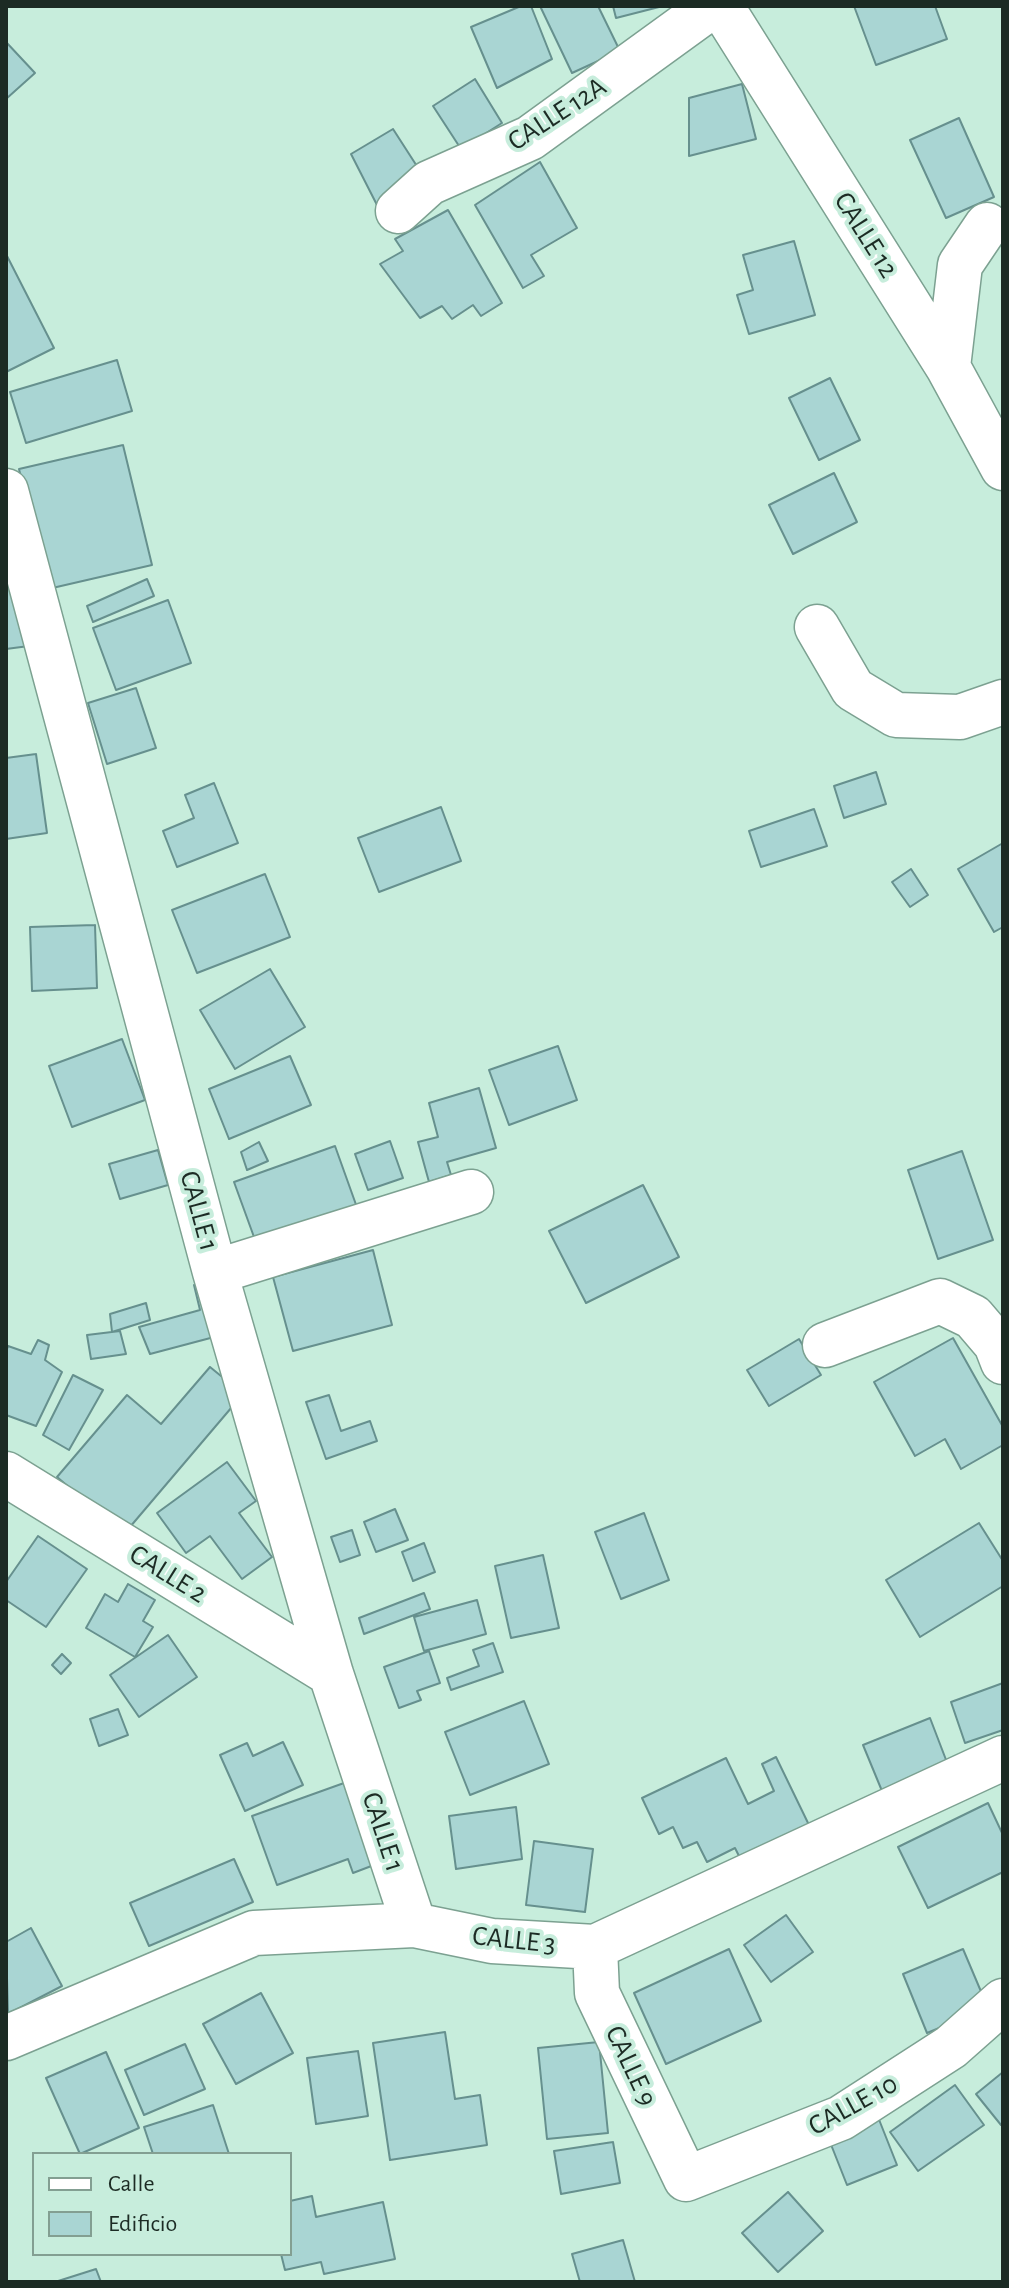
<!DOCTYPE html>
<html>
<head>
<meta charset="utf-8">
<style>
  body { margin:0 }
  #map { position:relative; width:1009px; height:2288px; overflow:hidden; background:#c7eddc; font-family:"Alegreya Sans",sans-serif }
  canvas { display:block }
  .frame { position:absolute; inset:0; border:8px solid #1c2b24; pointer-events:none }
  .legend { position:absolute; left:32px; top:2152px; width:260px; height:104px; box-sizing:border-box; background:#c7eddc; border:2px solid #839f92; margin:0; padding:10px 14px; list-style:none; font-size:24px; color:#1c2b24 }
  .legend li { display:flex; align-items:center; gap:16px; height:40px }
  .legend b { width:40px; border:2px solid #839f92 }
</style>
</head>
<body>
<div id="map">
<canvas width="1009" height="2288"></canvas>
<div class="frame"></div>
<ul class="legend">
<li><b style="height:10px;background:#fff"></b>Calle</li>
<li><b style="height:22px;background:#a9d5d3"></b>Edificio</li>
</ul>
</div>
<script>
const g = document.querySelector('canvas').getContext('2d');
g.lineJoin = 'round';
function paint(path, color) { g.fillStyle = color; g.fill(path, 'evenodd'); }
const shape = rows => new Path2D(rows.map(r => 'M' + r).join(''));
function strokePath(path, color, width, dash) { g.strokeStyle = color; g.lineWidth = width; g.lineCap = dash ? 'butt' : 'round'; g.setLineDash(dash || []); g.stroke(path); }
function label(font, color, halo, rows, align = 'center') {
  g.font = font + ' "Alegreya Sans",sans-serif'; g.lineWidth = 8; g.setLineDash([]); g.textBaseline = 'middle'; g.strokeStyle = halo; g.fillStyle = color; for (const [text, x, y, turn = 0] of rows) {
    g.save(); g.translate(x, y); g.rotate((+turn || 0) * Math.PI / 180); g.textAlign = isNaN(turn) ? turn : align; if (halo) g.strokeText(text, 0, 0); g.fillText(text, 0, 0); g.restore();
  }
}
const building = shape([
  [521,6,531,6,552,59,497,88,471,27,521,6],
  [540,6,598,6,620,51,572,73,540,6],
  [613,6,663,6,616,18,613,6],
  [854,6,935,6,947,39,876,65,854,6],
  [6,42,35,73,6,99,6,42],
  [475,79,502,123,461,149,433,106,475,79],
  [742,84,756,139,689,156,689,98,742,84],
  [959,118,994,197,946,218,910,140,959,118],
  [393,129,422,174,377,205,351,154,393,129],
  [540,162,577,228,531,255,544,276,523,288,475,205,540,162],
  [448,210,502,303,481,316,473,305,452,319,442,306,420,318,380,264,403,251,395,239,448,210],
  [794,241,815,315,749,334,737,295,753,290,743,255,794,241],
  [6,254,54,348,6,372,6,254],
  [117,360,132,411,26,443,10,392,117,360],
  [830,378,860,440,819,460,789,398,830,378],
  [123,445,152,565,48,589,19,469,123,445],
  [834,473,857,522,793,554,769,505,834,473],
  [6,565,29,646,6,649,6,565],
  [147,579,154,596,93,622,87,606,147,579],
  [168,600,191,663,116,690,93,628,168,600],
  [136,688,156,748,107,764,88,703,136,688],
  [36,754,47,833,6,839,6,758,36,754],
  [876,772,886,804,844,818,834,786,876,772],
  [214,783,238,843,177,867,163,831,194,818,185,795,214,783],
  [441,807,461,861,379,892,358,838,441,807],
  [814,809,827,846,761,867,749,831,814,809],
  [1003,843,1003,927,994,932,958,869,1003,843],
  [911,869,928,895,910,907,892,882,911,869],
  [265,874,290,937,197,973,172,910,265,874],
  [95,925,97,988,32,991,30,927,95,925],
  [270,969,305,1027,235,1069,200,1010,270,969],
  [122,1039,145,1100,72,1127,49,1066,122,1039],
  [558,1046,577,1100,509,1125,489,1070,558,1046],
  [290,1056,311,1105,229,1139,209,1089,290,1056],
  [479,1088,496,1148,447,1162,451,1175,429,1182,418,1142,438,1137,429,1103,479,1088],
  [390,1141,403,1178,368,1190,355,1154,390,1141],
  [259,1142,268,1161,247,1170,241,1152,259,1142],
  [335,1146,359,1213,258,1248,234,1182,335,1146],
  [158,1150,168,1185,120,1199,109,1164,158,1150],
  [962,1151,993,1240,938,1259,908,1170,962,1151],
  [643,1185,679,1257,586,1303,549,1231,643,1185],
  [373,1250,392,1325,293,1351,273,1277,373,1250],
  [209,1282,218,1336,150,1354,139,1327,200,1310,194,1285,209,1282],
  [146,1303,150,1320,112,1332,110,1314,146,1303],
  [120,1331,126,1354,91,1359,87,1335,120,1331],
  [953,1338,1003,1427,1003,1445,961,1469,945,1439,915,1456,874,1382,953,1338],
  [799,1339,821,1375,769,1406,747,1370,799,1339],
  [38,1340,49,1345,45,1360,62,1372,36,1426,6,1415,6,1352,8,1346,31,1354,38,1340],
  [210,1367,243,1394,124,1534,57,1477,127,1395,161,1424,210,1367],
  [73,1375,103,1390,69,1450,43,1435,73,1375],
  [329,1395,341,1431,370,1421,377,1441,326,1459,306,1402,329,1395],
  [227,1462,256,1501,239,1513,272,1557,242,1579,210,1536,186,1553,157,1513,227,1462],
  [395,1509,408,1540,376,1552,364,1522,395,1509],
  [644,1513,669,1580,621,1599,595,1532,644,1513],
  [979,1523,1003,1561,1003,1586,920,1637,886,1580,979,1523],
  [352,1530,360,1555,340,1562,331,1537,352,1530],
  [38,1536,87,1569,46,1627,6,1600,6,1582,38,1536],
  [424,1543,435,1572,413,1581,402,1552,424,1543],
  [543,1555,559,1628,511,1638,495,1566,543,1555],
  [128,1584,155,1600,143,1621,153,1627,135,1657,86,1628,105,1594,118,1602,128,1584],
  [424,1593,430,1609,364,1634,359,1618,424,1593],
  [477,1600,486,1634,424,1651,414,1617,477,1600],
  [168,1635,197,1677,139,1717,110,1675,168,1635],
  [493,1643,503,1672,451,1690,447,1678,479,1666,473,1650,493,1643],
  [429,1651,440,1683,417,1691,421,1700,399,1708,384,1667,429,1651],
  [62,1654,71,1663,61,1674,52,1665,62,1654],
  [1003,1683,1003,1730,965,1743,951,1702,1003,1683],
  [524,1701,549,1764,470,1795,445,1732,524,1701],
  [118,1709,128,1735,99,1746,90,1719,118,1709],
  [930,1718,948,1765,882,1791,863,1745,930,1718],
  [283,1742,303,1785,245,1811,220,1755,247,1743,253,1756,283,1742],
  [776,1757,809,1825,740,1858,735,1848,707,1862,697,1842,683,1848,673,1827,659,1834,642,1798,726,1758,748,1804,774,1791,762,1764,776,1757],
  [344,1783,374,1865,353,1873,348,1859,277,1885,252,1816,344,1783],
  [988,1803,1003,1835,1003,1872,928,1908,898,1847,988,1803],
  [516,1807,522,1859,456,1869,449,1816,516,1807],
  [534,1841,593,1849,585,1912,526,1905,534,1841],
  [234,1859,253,1902,149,1946,130,1903,234,1859],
  [786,1915,813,1952,771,1982,744,1945,786,1915],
  [31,1928,62,1986,8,2014,6,1942,31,1928],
  [729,1949,761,2021,666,2064,634,1993,729,1949],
  [963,1949,988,2008,927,2033,903,1974,963,1949],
  [261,1993,293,2053,236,2084,203,2024,261,1993],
  [445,2032,455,2099,480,2095,487,2145,390,2160,373,2043,445,2032],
  [599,2042,608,2133,547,2139,538,2048,599,2042],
  [185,2044,205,2089,144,2115,125,2070,185,2044],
  [358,2051,368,2116,316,2124,307,2058,358,2051],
  [106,2052,139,2128,80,2154,46,2078,106,2052],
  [1003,2072,1003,2124,1001,2125,976,2094,1003,2072],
  [955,2085,984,2125,918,2171,890,2132,955,2085],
  [213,2105,229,2154,153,2154,144,2127,213,2105],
  [878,2117,897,2165,847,2185,828,2137,878,2117],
  [613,2142,620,2183,561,2194,554,2151,613,2142],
  [788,2192,823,2231,778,2272,742,2233,788,2192],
  [312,2196,316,2217,383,2202,395,2259,324,2274,321,2262,285,2270,281,2254,290,2254,290,2201,312,2196],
  [623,2240,635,2282,580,2282,572,2254,623,2240],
  [96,2269,101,2282,55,2282,96,2269]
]);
const minor = shape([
  [721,6,948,367,1003,468],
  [398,211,429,183,530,138,712,6],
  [948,367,960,265,987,225],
  [6,491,215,1272,331,1674,414,1925],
  [817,627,853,689,896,715,960,717,1003,702],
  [215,1272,471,1192],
  [825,1345,940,1301,973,1317,996,1344,1003,1362],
  [6,1474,331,1674],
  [595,1947,597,1993,686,2179,841,2118,951,2047,1003,2001],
  [6,2038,254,1933,414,1925,492,1941,595,1947,1003,1758]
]);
const streetNames = [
  ["CALLE 12A",557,114,-33],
  ["CALLE 12",866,235,58],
  ["CALLE 1",199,1211,75],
  ["CALLE 2",168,1574,32],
  ["CALLE 1",383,1832,72],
  ["CALLE 3",514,1940,6],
  ["CALLE 9",631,2066,65],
  ["CALLE 10",853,2105,-29]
];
paint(building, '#a9d5d3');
strokePath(building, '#66908e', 2);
strokePath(minor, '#7ca191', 47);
strokePath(minor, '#fff', 44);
label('28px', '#1c2b24', '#c7eddc', streetNames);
</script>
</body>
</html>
